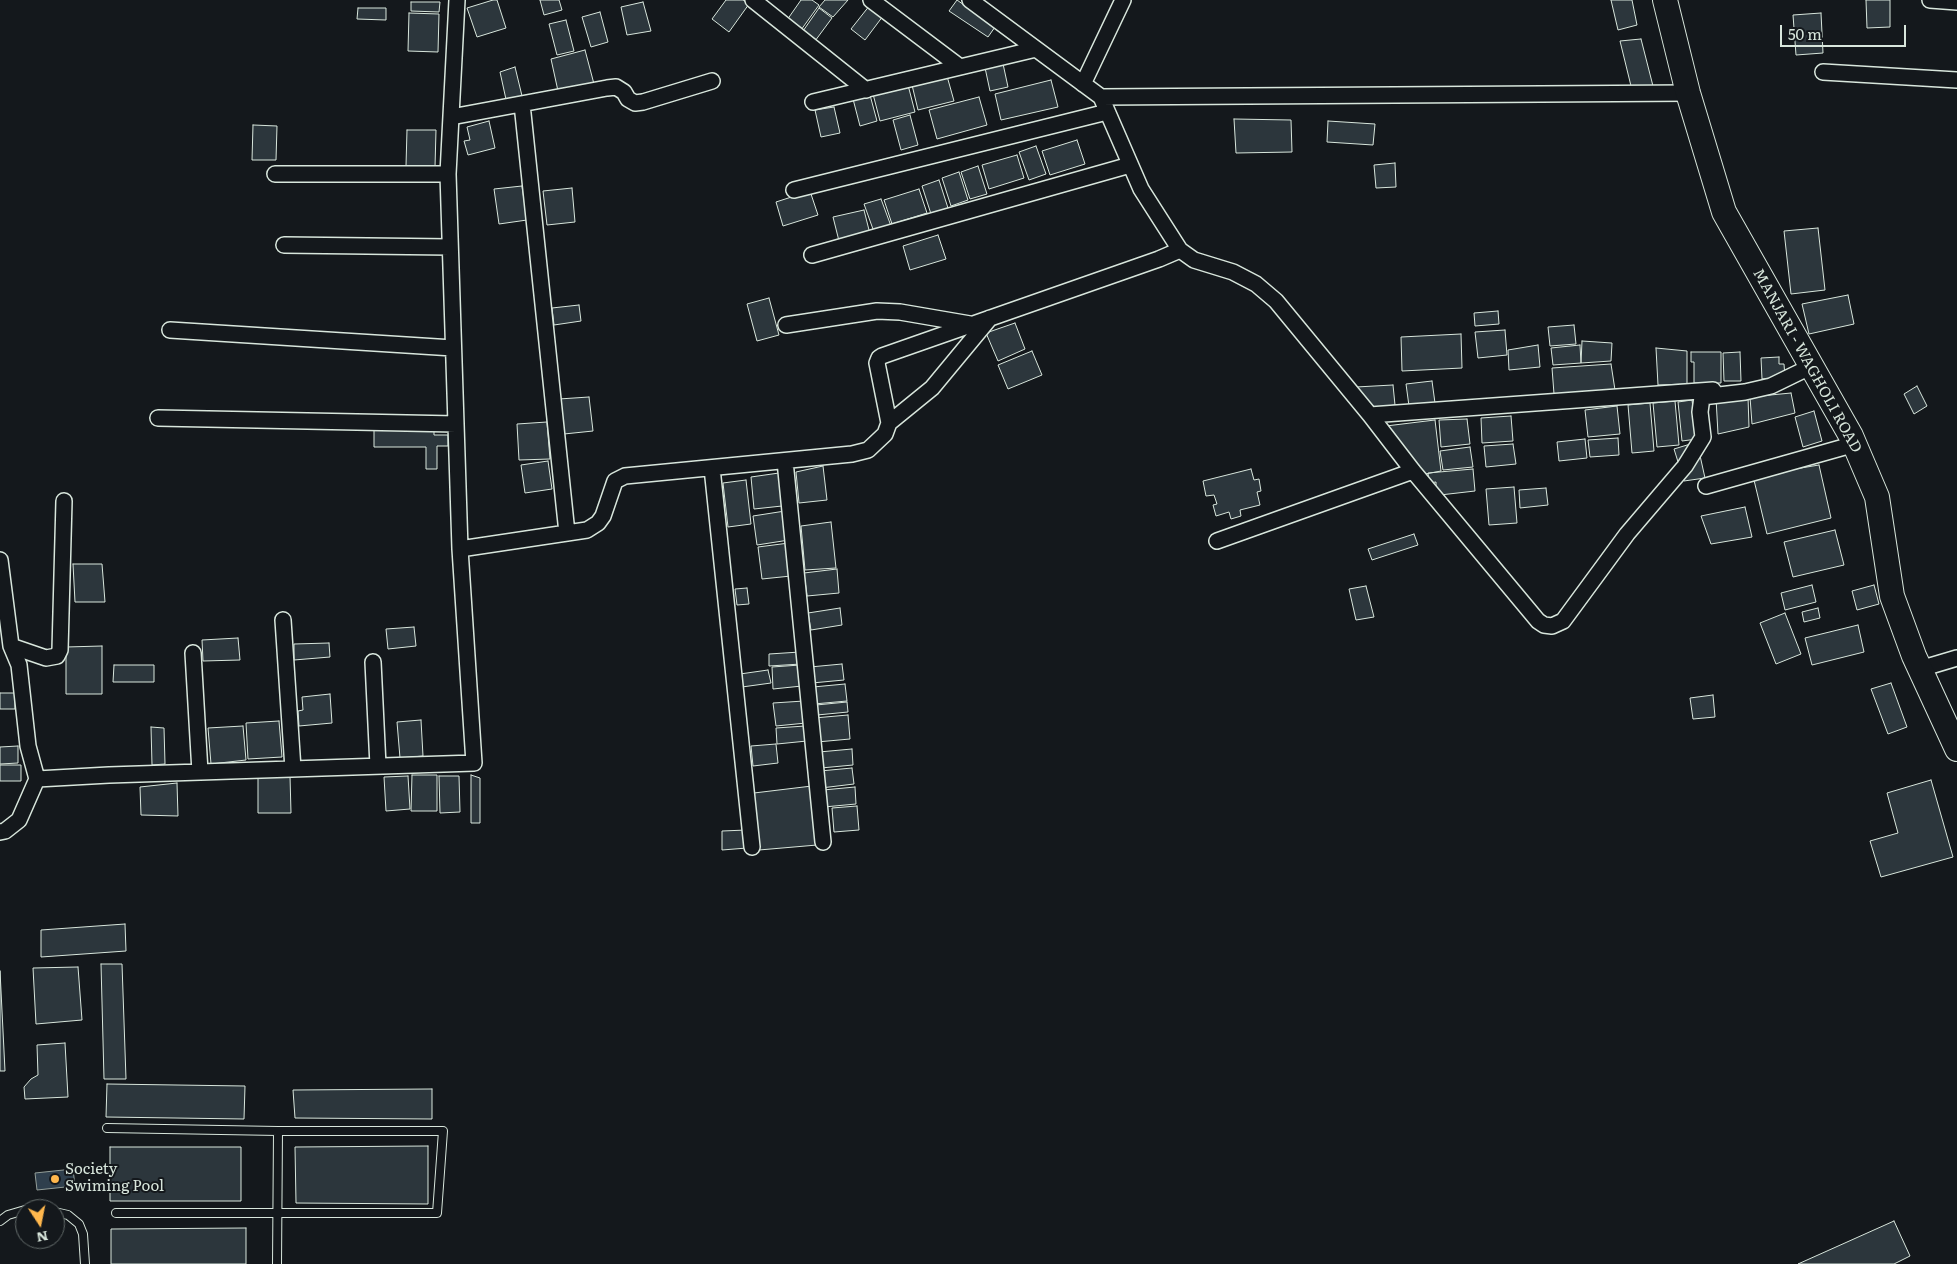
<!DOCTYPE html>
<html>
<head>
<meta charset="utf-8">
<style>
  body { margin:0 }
  #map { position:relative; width:1957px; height:1264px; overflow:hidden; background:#14181c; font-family:Literata,serif }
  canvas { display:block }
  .north { position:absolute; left:15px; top:1199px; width:50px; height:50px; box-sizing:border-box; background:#14181c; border:1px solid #626a69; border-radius:50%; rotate:169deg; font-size:14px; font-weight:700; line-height:20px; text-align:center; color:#d8e6dc }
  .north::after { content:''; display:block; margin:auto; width:18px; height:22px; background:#ffb74d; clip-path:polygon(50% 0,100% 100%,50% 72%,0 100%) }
  .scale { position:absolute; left:1780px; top:25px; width:126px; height:22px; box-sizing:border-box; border:2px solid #d8e6dc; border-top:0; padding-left:6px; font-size:15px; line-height:18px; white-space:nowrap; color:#d8e6dc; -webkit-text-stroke:4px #14181c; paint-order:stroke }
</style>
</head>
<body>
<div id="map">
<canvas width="1957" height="1264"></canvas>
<div class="north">N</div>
<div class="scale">50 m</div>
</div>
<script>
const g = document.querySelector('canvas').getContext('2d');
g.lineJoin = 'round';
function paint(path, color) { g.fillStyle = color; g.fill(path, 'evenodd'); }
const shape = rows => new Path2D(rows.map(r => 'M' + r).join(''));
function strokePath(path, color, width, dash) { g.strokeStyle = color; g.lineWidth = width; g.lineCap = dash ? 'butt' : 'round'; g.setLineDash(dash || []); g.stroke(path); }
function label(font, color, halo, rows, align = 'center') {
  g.font = font + ' Literata,serif'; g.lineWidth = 4; g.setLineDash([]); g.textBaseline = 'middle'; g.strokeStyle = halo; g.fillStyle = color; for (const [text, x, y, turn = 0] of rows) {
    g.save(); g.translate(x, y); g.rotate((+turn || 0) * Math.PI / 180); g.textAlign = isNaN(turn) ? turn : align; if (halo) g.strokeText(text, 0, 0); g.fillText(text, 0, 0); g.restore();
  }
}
const water = shape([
  [73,1169,75,1186,37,1190,35,1173,73,1169]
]);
const building = shape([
  [493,0,497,0,506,28,477,37,467,8,493,0],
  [540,0,559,0,562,10,544,15,540,0],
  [726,0,743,0,749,4,729,32,712,19,726,0],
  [801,0,812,0,819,5,801,30,787,20,801,0],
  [825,0,848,0,833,17,819,7,825,0],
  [957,0,995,27,988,37,949,11,957,0],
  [1611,0,1632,0,1637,25,1618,30,1611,0],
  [1866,0,1890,0,1890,27,1867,28,1866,0],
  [411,2,440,2,439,12,411,11,411,2],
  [643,2,651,31,627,35,621,7,643,2],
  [870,5,883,16,865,40,851,29,870,5],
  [358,8,386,8,386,20,357,19,358,8],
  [819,8,832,18,815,41,803,31,819,8],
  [600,12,608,42,591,47,582,17,600,12],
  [409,13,439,14,438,52,408,51,409,13],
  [1821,13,1823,53,1796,55,1793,15,1821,13],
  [566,20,574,51,557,55,549,24,566,20],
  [1641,39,1653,86,1631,86,1620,41,1641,39],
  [585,50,594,84,558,91,551,59,585,50],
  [1002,59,1008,87,990,91,984,63,1002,59],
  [515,67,523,100,507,104,500,72,515,67],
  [947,76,954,101,918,110,912,85,947,76],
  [1051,80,1058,107,1001,120,995,94,1051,80],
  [908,85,915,112,880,121,873,94,908,85],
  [870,95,877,121,860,126,853,99,870,95],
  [979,97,987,125,937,139,929,110,979,97],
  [834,107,840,133,821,137,815,110,834,107],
  [910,115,918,145,901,150,893,120,910,115],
  [1234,119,1291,120,1292,152,1236,153,1234,119],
  [489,121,495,148,468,155,464,141,470,140,467,127,489,121],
  [1328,121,1375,124,1373,145,1327,142,1328,121],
  [253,125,277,126,276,160,252,160,253,125],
  [407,130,436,130,435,167,406,166,407,130],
  [1077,140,1085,164,1050,175,1042,151,1077,140],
  [1036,146,1046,174,1029,180,1019,152,1036,146],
  [1017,155,1024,178,989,189,982,165,1017,155],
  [1395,163,1396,187,1376,188,1374,165,1395,163],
  [978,166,987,194,970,199,961,172,978,166],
  [959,172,968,200,951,206,942,178,959,172],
  [939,180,948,208,931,214,922,186,939,180],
  [522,186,527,220,499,224,494,189,522,186],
  [572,188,575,222,547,225,543,191,572,188],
  [919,189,927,213,892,224,884,200,919,189],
  [810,191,818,215,783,226,776,202,810,191],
  [881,199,891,226,874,232,864,204,881,199],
  [864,210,870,234,839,241,833,217,864,210],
  [1818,228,1825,290,1791,294,1784,231,1818,228],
  [938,235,946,259,910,270,903,246,938,235],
  [1848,295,1854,324,1809,334,1802,304,1848,295],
  [769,298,779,335,757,341,747,304,769,298],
  [579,305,581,321,554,325,552,308,579,305],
  [1498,311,1499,324,1475,326,1474,313,1498,311],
  [1015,323,1025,349,998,361,986,333,1015,323],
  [1574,325,1576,344,1550,346,1548,327,1574,325],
  [1505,330,1507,355,1478,358,1475,332,1505,330],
  [1461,334,1462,368,1402,371,1401,337,1461,334],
  [1582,341,1612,343,1611,361,1581,363,1582,341],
  [1538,345,1540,367,1509,370,1508,350,1538,345],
  [1580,345,1581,363,1553,365,1551,348,1580,345],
  [1656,348,1687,351,1687,384,1658,385,1656,348],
  [1032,351,1042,375,1008,389,998,365,1032,351],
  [1691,352,1721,352,1721,383,1694,383,1694,362,1691,362,1691,352],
  [1740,352,1741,381,1724,381,1723,353,1740,352],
  [1779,357,1779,364,1784,364,1785,377,1762,379,1761,358,1779,357],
  [1611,364,1615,390,1554,394,1552,368,1611,364],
  [1432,381,1435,403,1409,406,1406,384,1432,381],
  [1393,385,1395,405,1371,408,1356,387,1393,385],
  [1917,386,1927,406,1914,414,1904,394,1917,386],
  [1791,393,1795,413,1752,424,1750,397,1791,393],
  [589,397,593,431,564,434,559,399,589,397],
  [1748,397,1749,427,1718,434,1716,398,1748,397],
  [1692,400,1697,439,1682,441,1678,402,1692,400],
  [1675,401,1679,445,1657,447,1653,403,1675,401],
  [1650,403,1654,451,1632,453,1628,405,1650,403],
  [1617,406,1620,434,1588,437,1585,410,1617,406],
  [1814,411,1822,441,1803,447,1795,417,1814,411],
  [1511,416,1513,441,1482,443,1481,418,1511,416],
  [1467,419,1470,444,1441,447,1439,420,1467,419],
  [1435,420,1441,471,1420,475,1386,426,1435,420],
  [547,422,550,459,519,460,517,424,547,422],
  [374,426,434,426,434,435,448,435,448,446,437,446,437,469,426,469,426,447,374,447,374,426],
  [1618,438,1619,455,1590,457,1588,440,1618,438],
  [1585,439,1587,458,1559,461,1557,442,1585,439],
  [1697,442,1705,478,1684,481,1674,449,1697,442],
  [1513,444,1516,464,1486,467,1484,446,1513,444],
  [1470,447,1473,467,1443,470,1440,451,1470,447],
  [548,461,552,489,525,493,521,465,548,461],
  [1819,465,1831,518,1767,534,1753,476,1819,465],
  [823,466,827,500,799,503,796,472,823,466],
  [1251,469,1254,480,1259,479,1261,491,1257,492,1260,505,1240,510,1241,516,1231,519,1229,512,1216,516,1213,505,1217,504,1214,495,1206,496,1203,481,1251,469],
  [1473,469,1475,491,1440,495,1439,490,1436,490,1436,482,1429,483,1428,473,1473,469],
  [779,473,782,506,754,509,751,477,779,473],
  [746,480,751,524,728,527,723,483,746,480],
  [1514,487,1517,523,1489,525,1486,489,1514,487],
  [1546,488,1548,505,1520,508,1519,490,1546,488],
  [1745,507,1752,537,1711,544,1701,516,1745,507],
  [785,511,789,540,757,545,753,516,785,511],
  [831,522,836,568,805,570,801,526,831,522],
  [1835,530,1844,565,1793,577,1784,542,1835,530],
  [1414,534,1418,545,1372,560,1368,549,1414,534],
  [789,543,791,576,762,579,758,547,789,543],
  [73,564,102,564,105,602,75,602,73,564],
  [837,569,839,593,807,596,804,573,837,569],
  [1812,585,1816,602,1785,610,1781,593,1812,585],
  [1874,585,1879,604,1857,610,1852,591,1874,585],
  [1366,586,1374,617,1356,620,1349,589,1366,586],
  [747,588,749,604,737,605,735,589,747,588],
  [840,608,842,625,811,630,808,613,840,608],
  [1818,608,1820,618,1804,622,1802,612,1818,608],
  [1785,613,1801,654,1776,664,1760,623,1785,613],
  [1858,625,1864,652,1812,665,1805,638,1858,625],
  [414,627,416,646,388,649,386,629,414,627],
  [238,638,240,660,203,661,202,640,238,638],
  [329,643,330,657,294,660,294,644,329,643],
  [102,646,102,694,66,694,66,647,102,646],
  [800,652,801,664,769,666,769,654,800,652],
  [842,664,844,680,812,683,810,667,842,664],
  [114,665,154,665,154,682,113,682,114,665],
  [800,665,802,686,773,689,772,667,800,665],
  [768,670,771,683,742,687,740,674,768,670],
  [1891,683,1907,727,1888,734,1871,689,1891,683],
  [845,684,847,701,814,704,813,687,845,684],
  [0,693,15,693,15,709,0,709,0,693],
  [330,694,332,723,299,726,298,711,303,710,302,697,330,694],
  [1713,695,1715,717,1693,719,1690,698,1713,695],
  [804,701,806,723,776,726,773,703,804,701],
  [847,702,848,712,817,715,816,705,847,702],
  [848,715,850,739,817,742,814,718,848,715],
  [421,720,423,756,400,758,397,722,421,720],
  [279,721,282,757,248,759,246,723,279,721],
  [243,726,246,760,211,764,208,728,243,726],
  [805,726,807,741,777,744,776,728,805,726],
  [151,727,164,728,165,764,152,765,151,727],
  [776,744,778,763,753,766,751,746,776,744],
  [18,746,18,763,0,764,0,747,18,746],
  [852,749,853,765,821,768,819,752,852,749],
  [0,765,21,765,21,781,0,781,0,765],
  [852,768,854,784,821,788,820,771,852,768],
  [412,775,437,775,437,811,411,811,412,775],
  [471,775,480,778,480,823,471,823,471,775],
  [290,776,291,813,258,813,258,777,290,776],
  [408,776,410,809,386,811,384,777,408,776],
  [439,776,459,776,460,812,440,813,439,776],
  [1931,780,1953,857,1881,877,1870,841,1898,833,1887,793,1931,780],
  [177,783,178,816,141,815,140,787,177,783],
  [812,786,817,845,759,850,754,793,812,786],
  [855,787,856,804,824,807,823,790,855,787],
  [857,806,859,830,834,832,832,808,857,806],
  [747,830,747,848,722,850,722,831,747,830],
  [125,924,126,951,41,957,41,930,125,924],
  [101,964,122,964,126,1079,104,1079,101,964],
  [78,967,82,1020,36,1024,33,968,78,967],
  [0,971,5,1071,0,1071,0,971],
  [65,1043,68,1097,25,1099,24,1087,31,1079,38,1075,37,1045,65,1043],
  [107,1084,245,1086,244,1119,106,1117,107,1084],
  [432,1089,432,1119,295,1118,293,1090,432,1089],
  [428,1146,428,1204,296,1203,295,1147,428,1146],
  [110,1147,241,1147,241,1201,110,1201,110,1147],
  [1894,1221,1910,1256,1894,1264,1798,1264,1894,1221],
  [246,1228,246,1264,111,1264,111,1229,246,1228]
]);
const lane = shape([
  [107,1128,278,1131,443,1131,437,1213,116,1213],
  [55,1212,68,1215,79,1224,83,1234,85,1264],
  [0,1221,8,1215,25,1210],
  [277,1264,278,1131]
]);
const street = shape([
  [457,0,448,174,460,549],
  [753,0,866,90],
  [871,0,960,67],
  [970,0,1101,97,1688,93],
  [1930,0,1957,2],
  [1823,72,1957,80],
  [1083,84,1123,0],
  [1101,97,1141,189,1180,250,1194,260,1233,272,1256,284,1276,301,1370,415,1413,471,1538,621,1544,625,1552,626,1563,621,1627,534,1685,466,1703,437,1700,412,1702,397,1745,392,1771,386,1812,366],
  [813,102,1036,49],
  [522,104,567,533],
  [451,117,607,88,616,87,624,92,628,99,635,103,643,102,712,81],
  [275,174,448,174],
  [794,190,1107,112],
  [284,245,450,247],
  [812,255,1130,165],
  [786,325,877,311,900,312,970,324],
  [170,330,453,348],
  [1370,415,1713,390],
  [158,418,456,424],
  [889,423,932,388,990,318],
  [785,461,823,842],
  [712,468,752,847],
  [1706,486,1855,444],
  [1217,541,1413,471],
  [0,560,11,646,19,665,28,746,37,779,19,820,5,831,0,832],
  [283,620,293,769],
  [11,646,46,658,57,656,60,650,64,501],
  [193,653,200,772],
  [373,662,378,766],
  [1920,669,1957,658],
  [37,779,109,775,474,763,460,549,587,530,598,523,603,516,615,481,625,476,852,454,868,450,885,434,889,423,877,363,879,358,882,356,1159,259,1180,250]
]);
const primary = shape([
  [1665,0,1688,93,1724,212,1851,436,1877,497,1892,596,1914,656,1957,749]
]);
const markers = [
  [55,1179,5,"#ffb74d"]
];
const streetNames = [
  ["MANJARI - WAGHOLI ROAD",1807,361,61]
];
const poiNames = [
  ["Society",65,1170],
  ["Swiming Pool",65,1187]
];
paint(water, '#2f3f4d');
strokePath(water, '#939e99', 1);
paint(building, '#2c363c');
strokePath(building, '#d8e6dc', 1);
strokePath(lane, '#d8e6dc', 10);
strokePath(street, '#d8e6dc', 18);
strokePath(primary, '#d8e6dc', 26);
strokePath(lane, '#14181c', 8);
strokePath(street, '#14181c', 15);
strokePath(primary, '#14181c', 24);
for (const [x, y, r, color] of markers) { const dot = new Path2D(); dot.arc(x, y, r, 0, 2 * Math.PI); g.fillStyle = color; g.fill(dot); strokePath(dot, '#14181c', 2); }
label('15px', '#d8e6dc', '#14181c', streetNames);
label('15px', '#d8e6dc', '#14181c', poiNames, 'left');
</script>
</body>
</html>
